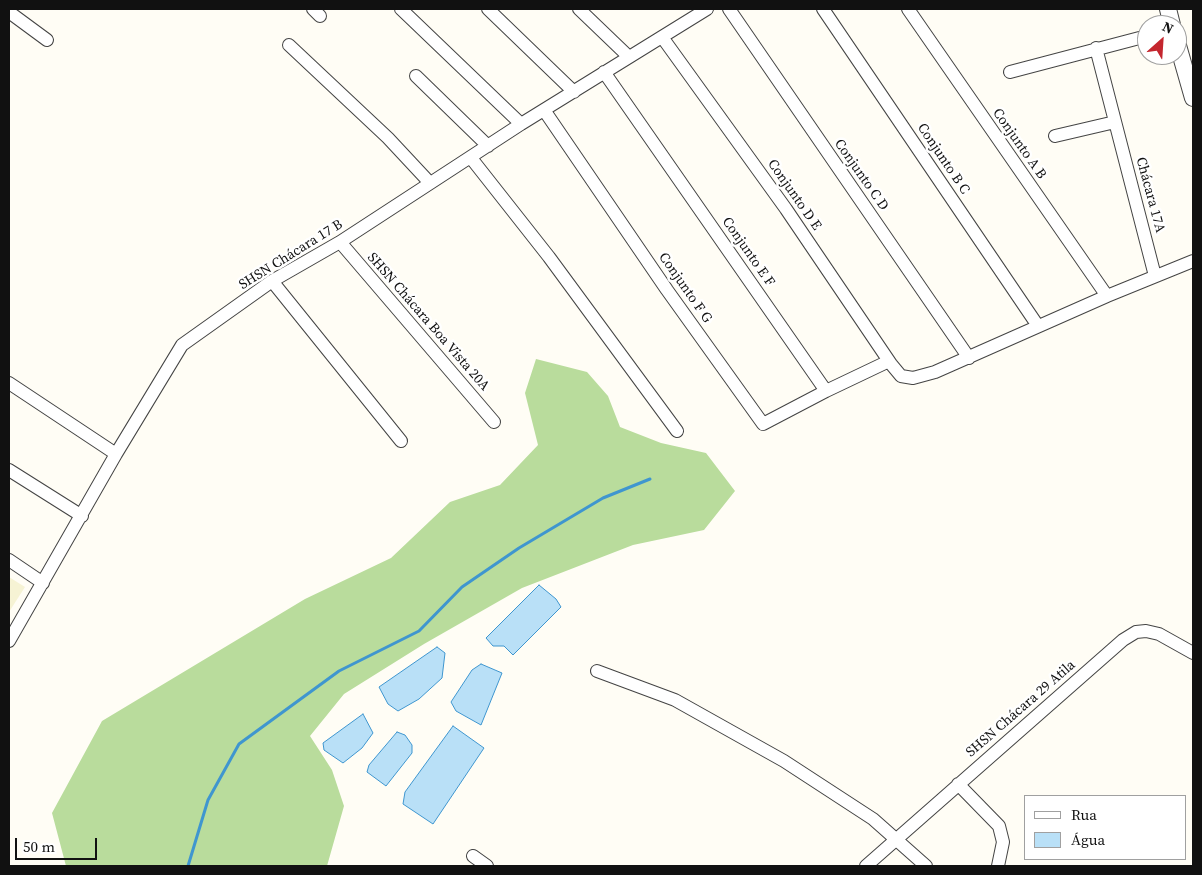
<!DOCTYPE html>
<html>
<head>
<meta charset="utf-8">
<style>
  body { margin:0 }
  #map { position:relative; width:1202px; height:875px; overflow:hidden; background:#fffdf5; font-family:"Source Serif 4",serif }
  canvas { display:block }
  .frame { position:absolute; inset:0; border:10px solid #111; pointer-events:none }
  .legend { position:absolute; left:1024px; top:795px; width:162px; height:65px; box-sizing:border-box; background:#fff; border:1px solid #a0a0a0; margin:0; padding:6px 9px; list-style:none; font-size:15px; color:#111 }
  .legend li { display:flex; align-items:center; gap:10px; height:25px }
  .legend b { width:25px; border:1px solid #a0a0a0 }
  .north { position:absolute; left:1137px; top:15px; width:50px; height:50px; box-sizing:border-box; background:#fff; border:1px solid #a0a0a0; border-radius:50%; rotate:26deg; font-size:14px; font-weight:700; line-height:20px; text-align:center; color:#111 }
  .north::after { content:''; display:block; margin:auto; width:18px; height:22px; background:#c4262e; clip-path:polygon(50% 0,100% 100%,50% 72%,0 100%) }
  .scale { position:absolute; left:15px; top:838px; width:82px; height:22px; box-sizing:border-box; border:2px solid #111; border-top:0; padding-left:6px; font-size:15px; line-height:18px; white-space:nowrap; color:#111; -webkit-text-stroke:4px #fff; paint-order:stroke }
</style>
</head>
<body>
<div id="map">
<canvas width="1202" height="875"></canvas>
<div class="frame"></div>
<ul class="legend">
<li><b style="height:6px;background:#fff"></b>Rua</li>
<li><b style="height:14px;background:#b9e0f7"></b>Água</li>
</ul>
<div class="north">N</div>
<div class="scale">50 m</div>
</div>
<script>
const g = document.querySelector('canvas').getContext('2d');
g.lineJoin = 'round';
function paint(path, color) { g.fillStyle = color; g.fill(path, 'evenodd'); }
const shape = rows => new Path2D(rows.map(r => 'M' + r).join(''));
function strokePath(path, color, width, dash) { g.strokeStyle = color; g.lineWidth = width; g.lineCap = dash ? 'butt' : 'round'; g.setLineDash(dash || []); g.stroke(path); }
function label(font, color, halo, rows, align = 'center') {
  g.font = font + ' "Source Serif 4",serif'; g.lineWidth = 5; g.setLineDash([]); g.textBaseline = 'middle'; g.strokeStyle = halo; g.fillStyle = color; for (const [text, x, y, turn = 0] of rows) {
    g.save(); g.translate(x, y); g.rotate((+turn || 0) * Math.PI / 180); g.textAlign = isNaN(turn) ? turn : align; if (halo) g.strokeText(text, 0, 0); g.fillText(text, 0, 0); g.restore();
  }
}
const farmland = shape([
  [9,577,25,587,9,612]
]);
const forest = shape([
  [536,359,587,372,608,396,620,427,661,443,706,453,735,491,704,530,633,545,522,588,424,644,344,694,310,736,332,770,344,806,327,866,66,866,52,813,102,721,305,599,391,558,450,502,500,485,538,445,525,393]
]);
const water = shape([
  [539,585,556,599,561,607,513,655,504,646,493,646,486,638,539,585],
  [437,647,445,653,442,678,419,699,398,711,388,704,379,687,437,647],
  [481,664,502,673,481,725,456,711,451,702,472,670,481,664],
  [363,714,373,733,362,748,343,763,324,750,323,743,363,714],
  [453,726,484,748,433,824,403,804,405,792,453,726],
  [397,732,405,735,412,745,412,753,386,786,367,772,369,765,397,732]
]);
const stream = shape([
  [188,866,208,800,239,744,339,671,419,631,462,587,519,548,603,498,650,479]
]);
const minor = shape([
  [313,9,320,16],
  [401,9,521,124],
  [488,9,574,92],
  [579,9,629,57],
  [729,9,969,358],
  [823,9,1038,326],
  [908,9,1107,296],
  [9,12,47,40],
  [662,37,786,209,891,364,901,376,913,378,935,372,1107,296,1193,261],
  [289,45,388,138,430,183],
  [1096,48,1155,276],
  [604,72,826,391,889,361],
  [1010,72,1147,36],
  [416,76,488,146],
  [544,110,667,290,763,424,826,391],
  [1055,136,1115,122],
  [471,158,549,257,677,431],
  [340,242,494,422],
  [272,281,401,441],
  [9,383,116,454],
  [9,470,82,516],
  [9,560,43,583],
  [9,641,116,454,182,345,272,281,340,242,521,124,707,9],
  [597,671,675,700,784,761,873,819,926,866],
  [958,784,999,826,1003,842,998,866],
  [473,856,487,866],
  [866,866,1123,640,1136,632,1146,631,1159,634,1193,653]
]);
const tertiary = shape([
  [1168,9,1172,25],
  [1177,42,1193,98]
]);
const streetNames = [
  ["Conjunto A B",1019,144,55],
  ["Conjunto B C",943,159,56],
  ["Conjunto C D",861,175,55],
  ["Conjunto D E",794,195,55],
  ["Chácara 17A",1150,195,75],
  ["Conjunto E F",748,252,55],
  ["SHSN Chácara 17 B",291,255,-32],
  ["Conjunto F G",685,288,55],
  ["SHSN Chácara Boa Vista 20A",428,322,49],
  ["SHSN Chácara 29 Atila",1021,709,-41]
];
paint(farmland, '#f6f3d4');
paint(forest, '#b9dc9c');
paint(water, '#b9e0f7');
strokePath(water, '#3f96cf', 1);
strokePath(stream, '#3f96cf', 3);
strokePath(minor, '#444', 14);
strokePath(tertiary, '#444', 18);
strokePath(minor, '#fff', 12);
strokePath(tertiary, '#fff', 16);
label('14px', '#111', '#fff', streetNames);
</script>
</body>
</html>
